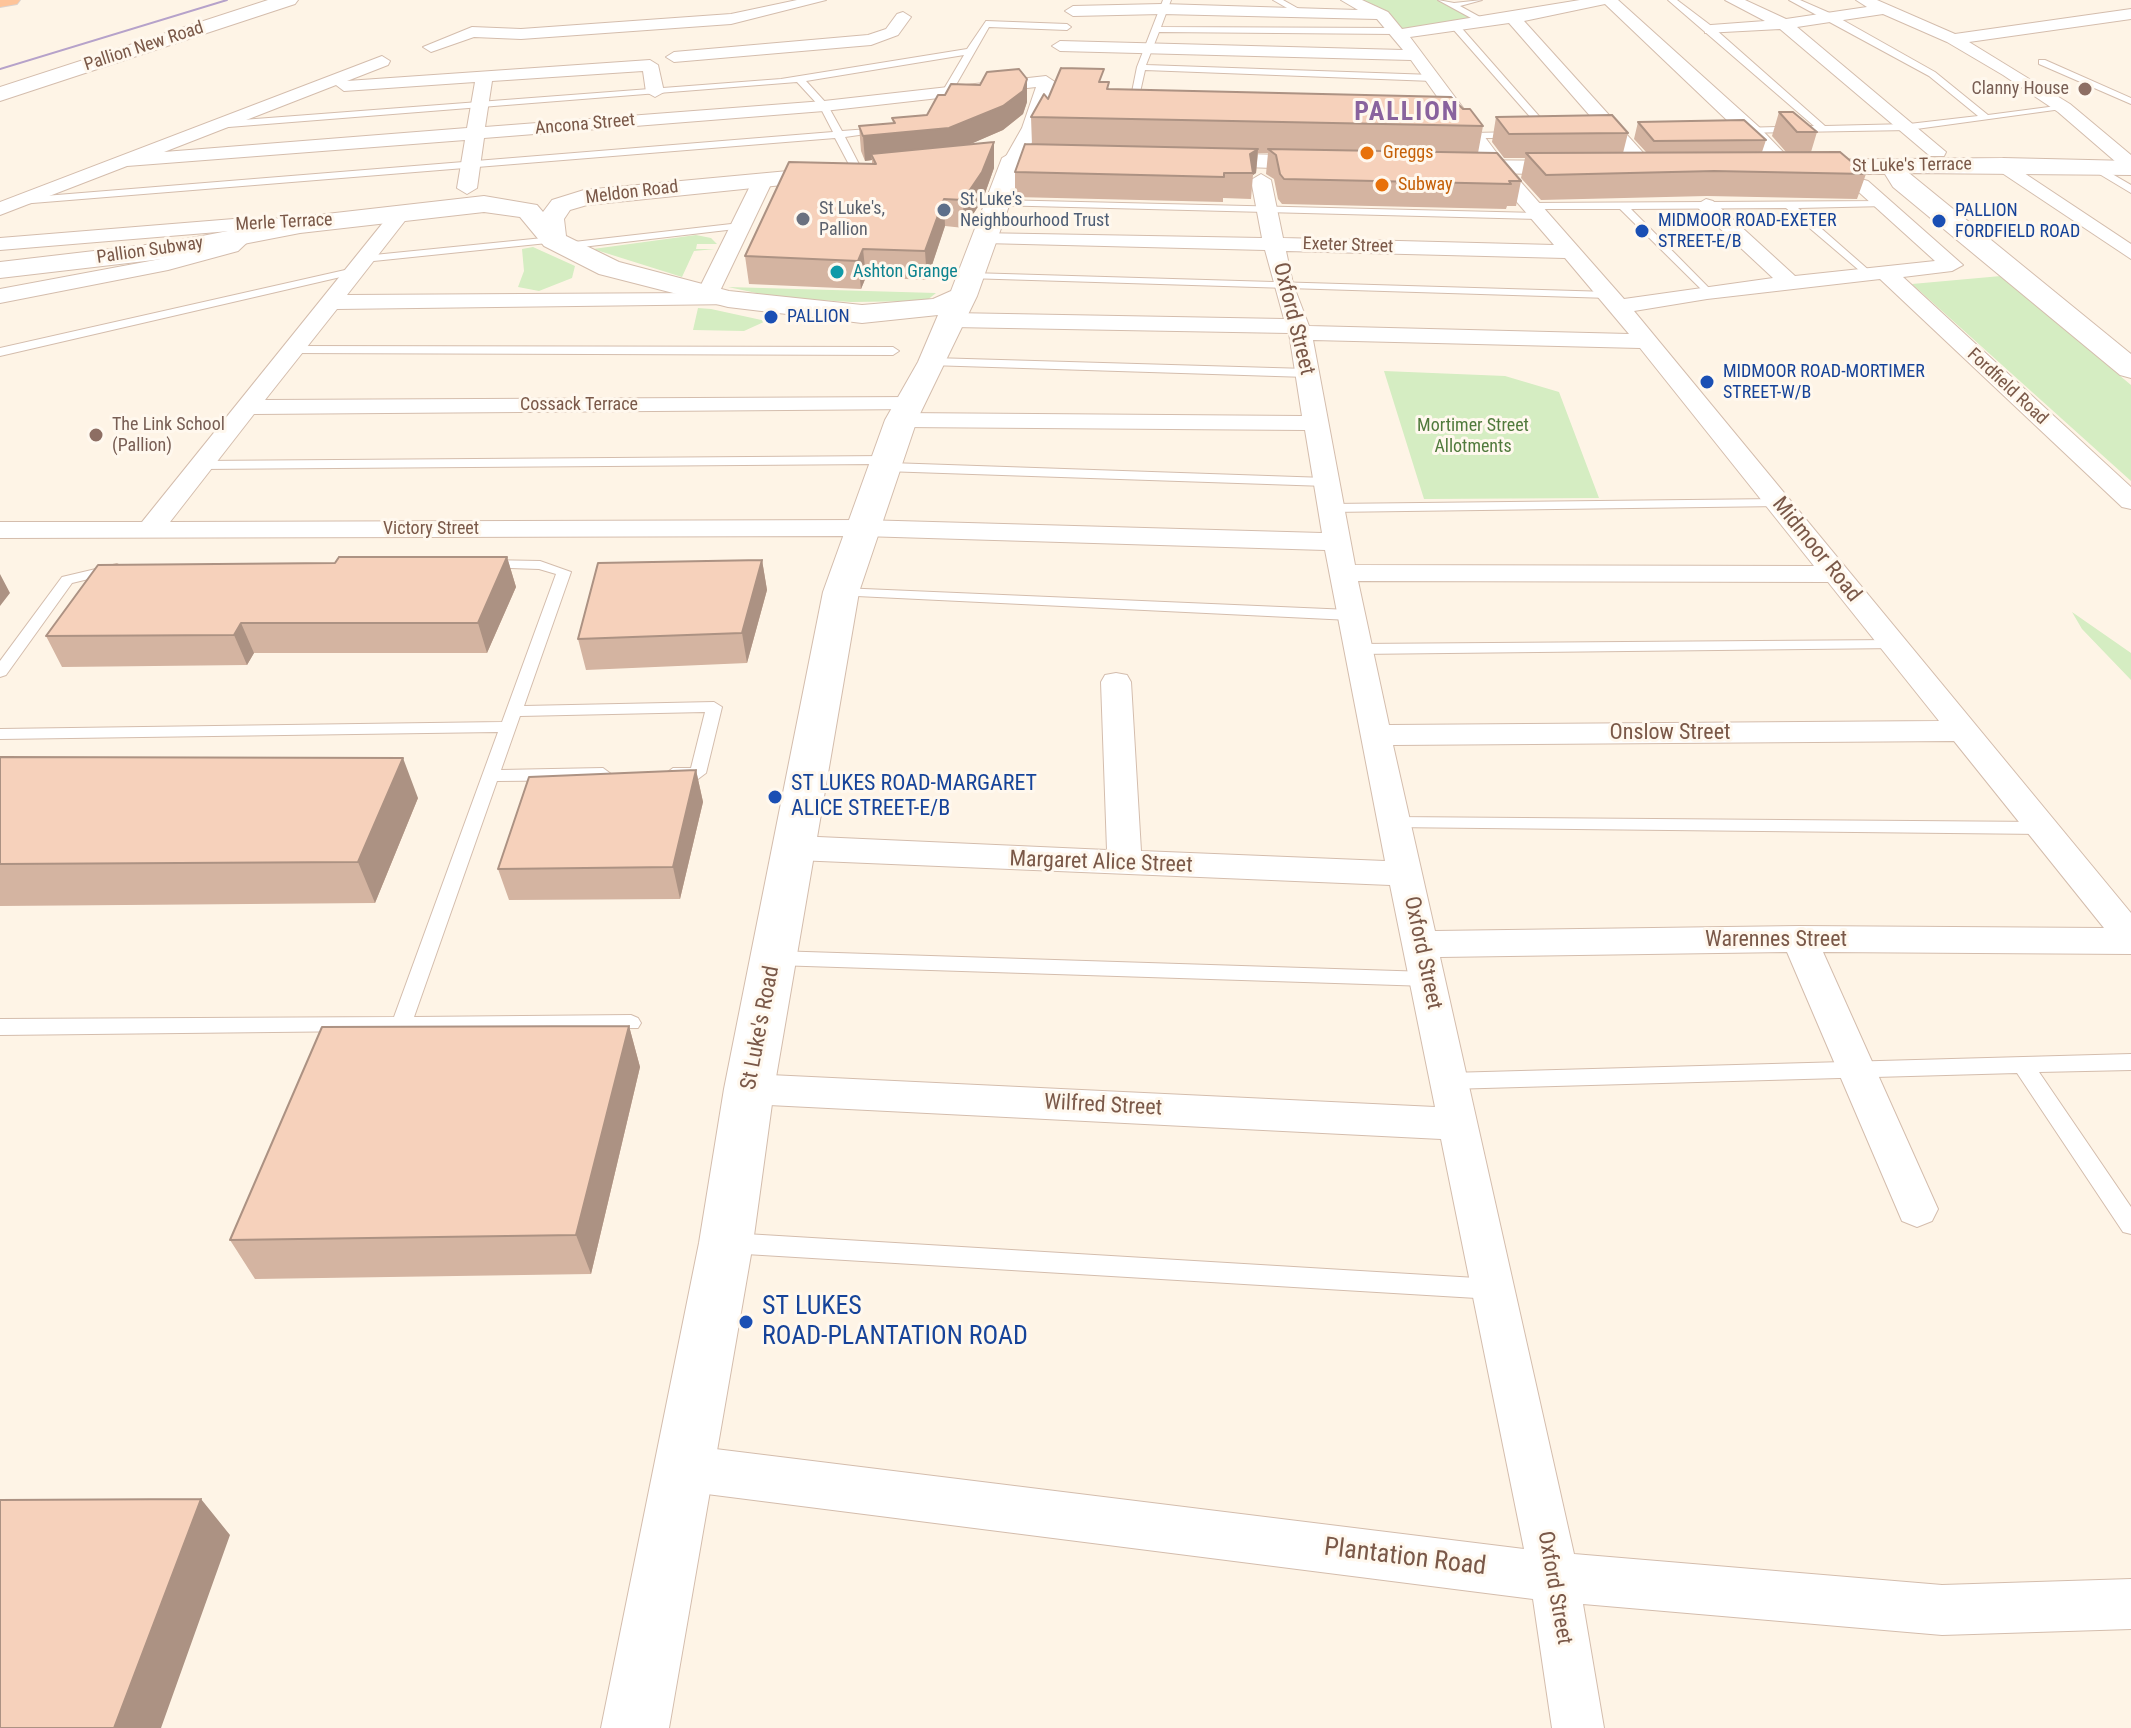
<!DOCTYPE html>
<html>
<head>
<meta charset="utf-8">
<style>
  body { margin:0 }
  canvas { display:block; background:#fef4e6 }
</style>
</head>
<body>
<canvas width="2131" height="1728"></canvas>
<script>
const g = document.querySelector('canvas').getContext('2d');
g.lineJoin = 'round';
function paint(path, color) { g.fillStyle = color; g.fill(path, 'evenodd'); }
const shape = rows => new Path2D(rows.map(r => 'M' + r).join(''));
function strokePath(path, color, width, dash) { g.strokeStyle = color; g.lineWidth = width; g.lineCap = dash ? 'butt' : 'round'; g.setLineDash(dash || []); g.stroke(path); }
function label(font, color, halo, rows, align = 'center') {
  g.font = font + ' "Roboto Condensed",sans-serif'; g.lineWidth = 6; g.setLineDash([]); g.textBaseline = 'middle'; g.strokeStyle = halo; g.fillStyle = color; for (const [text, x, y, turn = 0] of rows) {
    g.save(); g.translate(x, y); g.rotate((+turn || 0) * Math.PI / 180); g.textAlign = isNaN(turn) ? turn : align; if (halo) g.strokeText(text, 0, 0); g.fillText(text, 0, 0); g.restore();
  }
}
const green = shape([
  [1349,0,1442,0,1485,22,1399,34,1382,15],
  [696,235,711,238,717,244,697,244,696,249,715,249,694,251,682,277,593,249],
  [533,247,575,266,572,278,539,291,518,287,524,271,522,249],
  [2001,276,2131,385,2131,481,1912,284],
  [728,287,936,293,926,301,851,302,775,297],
  [698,308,711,309,766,321,744,331,693,330],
  [1384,371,1505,376,1559,392,1599,498,1424,499],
  [2072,612,2131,653,2131,680,2082,629]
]);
const service = shape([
  [1163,0,1171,0,1161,27,1394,28,1398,31,1394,34,1159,32,1146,65,1433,75,1438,78,1433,81,1145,70,1136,110,1128,112,1137,67,1163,0],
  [1273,0,1283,0,1308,14,1301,16,1273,0],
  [1438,0,1454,3,1482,0,1460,6,1489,22,1482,24,1438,0],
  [1668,0,1677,0,1714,28,1825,126,1909,124,1978,116,1929,76,1789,0,1800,0,1832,14,1935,72,1988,115,2064,105,2069,108,1909,130,1737,133,1735,131,1740,128,1814,126,1668,0],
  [986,21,1067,24,1071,27,1067,30,989,27,945,104,940,107,935,104,964,55,806,81,827,104,842,131,882,128,887,131,845,137,863,172,858,175,853,172,835,138,20,204,15,201,20,198,833,132,820,107,797,82,216,128,211,125,216,122,781,79,967,49,986,21],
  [1452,24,1458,24,1553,132,1553,136,1547,136,1452,28,1452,24],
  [2039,60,2045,60,2131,98,2131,104,2039,64,2039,60],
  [1473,133,1518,132,1523,135,1518,138,1470,138,1468,136,1473,133],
  [2095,164,2131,185,2131,193,2091,169,2090,167,2095,164],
  [997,200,1538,213,1543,216,1538,219,993,205,993,201,997,200],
  [1882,201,1886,202,1886,206,1798,208,1871,272,1873,274,1867,277,1786,208,1631,209,1711,290,1713,292,1707,295,1620,209,1531,209,1526,206,1531,203,1882,201],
  [740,223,744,224,744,228,565,249,560,246,565,243,740,223],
  [553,237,558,240,557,242,364,262,358,259,364,256,553,237],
  [354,268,360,271,358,273,0,356,0,348,354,268],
  [971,273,1609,292,1615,295,1609,298,967,278,965,276,971,273],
  [292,346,893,347,899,351,893,355,288,353,286,350,292,346],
  [933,358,1307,369,1313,373,1307,377,929,365,929,359,933,358],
  [887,456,894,460,890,463,1326,478,1333,482,1326,486,884,471,877,467,879,464,200,469,193,465,200,461,887,456],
  [1777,499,1782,500,1782,506,1331,512,1324,508,1331,504,1777,499],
  [486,560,540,561,571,572,524,706,714,702,722,707,706,773,698,779,673,780,665,774,673,768,691,768,705,712,520,716,501,770,603,768,611,774,603,780,497,781,414,1017,631,1015,638,1018,641,1023,638,1028,0,1035,0,1019,394,1017,498,732,0,739,0,729,502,722,556,574,539,569,481,567,479,564,486,560],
  [117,564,124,568,122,571,72,583,6,675,0,677,0,661,62,577,117,564],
  [841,588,1350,610,1358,615,1350,620,836,595,834,592,841,588],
  [1893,640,1901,645,1898,648,1358,654,1350,649,1358,644,1893,640],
  [1395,817,2042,822,2051,828,2042,834,1389,827,1386,823,1389,819,1395,817],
  [775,951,1428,972,1435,974,1438,979,1435,984,1428,986,775,965,768,963,765,958,768,953,775,951],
  [2131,1054,2131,1070,2039,1072,2131,1207,2131,1234,2123,1232,2017,1073,1449,1089,1442,1087,1439,1081,1442,1075,1449,1073,2131,1054],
  [729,1233,1493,1279,1501,1282,1504,1289,1501,1296,1493,1299,729,1253,721,1250,718,1243,721,1236,729,1233]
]);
const minor = shape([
  [797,0,826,0,731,24,521,39,474,37,431,52,423,47,472,27,521,29,731,14,797,0],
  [1341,0,1362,0,1388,12,1402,29,1580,0,1618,0,1759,127,1787,156,1787,164,1773,164,1605,4,1524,21,1647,157,1649,161,1640,167,1633,165,1509,23,1410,37,1505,164,1624,299,1773,278,1699,209,1696,205,1706,199,1713,201,1795,276,1935,261,1851,185,1861,179,1868,181,1963,265,1952,271,1903,277,2131,487,2131,509,2122,507,1880,279,1707,299,1634,311,2131,913,2131,954,1823,952,1938,1209,1932,1221,1917,1227,1902,1221,1787,952,1440,957,1574,1554,1942,1585,2131,1579,2131,1629,1942,1635,1583,1604,1604,1728,1552,1728,1533,1599,683,1491,666,1484,660,1468,666,1452,683,1445,1524,1549,1441,1139,749,1104,735,1100,730,1089,735,1078,749,1074,1435,1107,1390,885,796,860,784,856,779,848,784,840,796,836,1107,850,1101,682,1105,675,1116,673,1127,675,1131,682,1141,851,1385,861,1325,550,862,536,0,538,0,522,142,522,394,209,401,207,411,213,347,295,697,293,753,180,763,174,773,180,719,293,736,294,739,299,736,304,337,309,265,400,911,397,923,404,920,409,254,414,170,522,862,520,1322,533,1305,430,901,427,889,420,901,413,1302,416,1289,333,952,327,941,320,952,313,1284,319,1265,250,984,243,977,241,974,237,977,233,1262,238,1251,180,1261,174,1271,180,1283,238,1554,245,1491,172,1411,60,1060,51,1052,46,1060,41,1403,50,1377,19,1162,14,1073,16,1065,11,1073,6,1162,4,1358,10,1341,0],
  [1286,251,1565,258,1629,334,1309,326,1293,284,1286,251],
  [1313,340,1640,348,1814,566,1355,565,1313,340],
  [1358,581,1828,582,1939,721,1389,725,1358,581],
  [1954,741,2104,928,1799,926,1435,931,1393,745,1954,741],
  [1725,0,1745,0,1786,19,1867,7,1856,0,1877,0,1955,34,2131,9,2131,19,1969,42,2070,104,2131,155,2131,171,2124,169,2058,112,2003,75,1947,42,1883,14,1797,27,1946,152,1944,156,1930,156,1780,29,1705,33,1705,27,1711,25,1765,21,1725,0],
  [903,12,911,17,898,35,871,45,674,62,666,57,674,52,868,35,886,29,897,14,903,12],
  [382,56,390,61,388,65,347,81,650,60,658,65,664,92,655,97,646,92,643,71,492,81,485,127,824,101,1046,76,1055,82,1040,128,1021,162,1014,164,1005,158,1022,128,1036,87,824,111,484,138,477,188,467,194,457,188,465,140,127,166,0,215,0,202,382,56],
  [475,82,467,128,164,152,336,85,344,91,475,82],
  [2003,159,2131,244,2131,259,1996,169,1994,165,2003,159],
  [246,218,300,219,310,225,300,231,245,230,254,236,238,251,168,270,0,303,0,289,166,258,224,243,242,230,0,250,0,238,246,218]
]);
const tertiary = shape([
  [268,0,298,0,295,4,0,101,0,87,268,0],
  [1014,151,1026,158,977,296,917,420,859,592,774,1089,753,1243,669,1728,601,1728,699,1243,724,1089,823,592,885,420,918,362,938,315,862,323,728,307,599,274,544,246,520,217,484,212,300,233,171,258,0,278,0,262,171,242,300,217,484,196,537,205,543,212,552,200,584,190,842,166,854,173,851,178,587,205,570,210,564,219,566,236,619,262,729,291,862,305,933,299,951,291,1002,158,1014,151],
  [1198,153,1329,156,1341,163,1329,170,1189,165,1186,160,1189,155,1198,153],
  [2003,158,2131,161,2131,175,1909,173,2131,354,2131,378,2120,375,1893,187,1885,174,1797,174,1785,167,1797,160,2003,158],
  [1449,160,1585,161,1597,168,1585,175,1440,172,1437,167,1440,162,1449,160]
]);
const trunk = shape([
  [0,0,20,0,17,4,0,7,0,0]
]);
const tram = shape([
  [0,69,227,0]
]);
const wall = shape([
  [1027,79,1027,102,1023,114,1003,130,970,144,994,168,983,199,964,228,945,226,927,280,866,277,861,289,749,284,745,256,872,164,872,160,865,161,861,151,859,126,893,123,892,118,927,115,945,95,980,85],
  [1104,82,1109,89,1463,109,1483,126,1478,153,1521,181,1516,206,1507,206,1506,209,1282,204,1278,199,1274,179,1266,174,1268,153,1258,153,1256,173,1253,175,1251,199,1223,198,1223,202,1015,197,1015,172,1032,145,1031,117,1048,99],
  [1779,112,1817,132,1811,152,1866,174,1857,199,1707,196,1541,200,1521,178,1525,158,1504,158,1492,142,1496,117,1628,133,1623,153,1646,152,1634,139,1638,122,1766,140,1762,152,1786,152,1772,136],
  [507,557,516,587,487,653,254,653,247,665,62,667,46,636,335,563],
  [762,560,767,590,747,663,586,670,578,639],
  [0,757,418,798,375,903,0,906],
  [696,770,703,802,680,899,509,900,498,869],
  [629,1026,640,1067,591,1274,255,1279,230,1240]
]);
const shadedWall = shape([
  [1027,79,1027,102,1023,114,1003,130,950,153,871,154,872,160,865,161,863,136,1023,91],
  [994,142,994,168,983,199,964,228,963,200],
  [1258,149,1256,173,1253,175,1250,154],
  [944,199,945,226,927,280,925,251],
  [863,249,866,277,861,289,858,261],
  [507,557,516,587,487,653,478,623],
  [762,560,767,590,747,663,742,633],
  [0,574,10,593,0,606],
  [241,623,254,653,247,665,234,635],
  [403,758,418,798,375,903,358,862],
  [696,770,703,802,680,899,673,867],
  [629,1026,640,1067,591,1274,576,1235],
  [201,1499,230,1535,161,1728,114,1728]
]);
const building = shape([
  [1061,68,1104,69,1099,82,1109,82,1107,89,1451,97,1463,109,1470,109,1483,126,1031,117,1044,94,1048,99,1061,68],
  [1019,69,1027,79,1023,91,1003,106,949,128,863,136,859,126,895,123,892,118,927,115,938,95,945,95,951,84,980,85,987,72,1019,69],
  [1779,112,1793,112,1817,132,1797,132,1779,112],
  [1612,115,1628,133,1509,134,1496,117,1612,115],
  [1744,120,1766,140,1654,141,1638,122,1744,120],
  [994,142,982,172,963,200,944,199,925,251,863,249,858,261,745,256,789,162,876,164,871,154,994,142],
  [1025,144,1258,149,1250,154,1253,173,1224,173,1224,177,1015,172,1025,144],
  [1268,149,1497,153,1521,181,1509,181,1511,184,1284,179,1280,174,1276,155,1268,149],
  [1840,152,1866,174,1714,171,1546,175,1526,153,1840,152],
  [339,557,507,557,478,623,241,623,234,635,46,636,98,565,335,563,339,557],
  [762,560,742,633,578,639,598,563,762,560],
  [0,757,403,758,358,862,0,864,0,757],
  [696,770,673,867,498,869,529,777,696,770],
  [629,1026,576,1235,230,1240,322,1027,629,1026],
  [201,1499,114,1728,0,1728,0,1500,201,1499]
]);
const markers = [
  [2085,89,8,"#8d6e63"],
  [1367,153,8,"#e8710a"],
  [1382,185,8,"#e8710a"],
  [944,210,8,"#5c6f8a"],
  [803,219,8,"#6b7280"],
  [1939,221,8,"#1a4fb4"],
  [1642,231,8,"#1a4fb4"],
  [837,272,8,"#0f9aa8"],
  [771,317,8,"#1a4fb4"],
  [1707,382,8,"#1a4fb4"],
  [96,435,8,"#8d6e63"],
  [775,797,8,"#1a4fb4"],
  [746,1322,8,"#1a4fb4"]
];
const farStreetnames = [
  ["Pallion New Road",144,47,-18],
  ["Ancona Street",585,125,-5],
  ["St Luke's Terrace",1912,166,-1],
  ["Meldon Road",632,193,-7],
  ["Merle Terrace",284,223,-3],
  ["Exeter Street",1348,246,2],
  ["Pallion Subway",150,251,-8],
  ["Fordfield Road",2007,387,43],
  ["Cossack Terrace",579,405],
  ["Victory Street",431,529]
];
const farEducationnames = [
  ["Clanny House",2069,89],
  ["The Link School",112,425,"left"],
  ["(Pallion)",112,446,"left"]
];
const farFoodnames = [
  ["Greggs",1383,153],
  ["Subway",1398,185]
];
const farServicenames = [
  ["St Luke's",960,200],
  ["Neighbourhood Trust",960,221]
];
const farWorshipnames = [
  ["St Luke's,",819,209],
  ["Pallion",819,230]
];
const farTransitnames = [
  ["PALLION",1955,211],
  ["FORDFIELD ROAD",1955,232],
  ["MIDMOOR ROAD-EXETER",1658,221],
  ["STREET-E/B",1658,242],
  ["PALLION",787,317],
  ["MIDMOOR ROAD-MORTIMER",1723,372],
  ["STREET-W/B",1723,393]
];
const farCulturenames = [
  ["Ashton Grange",853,272]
];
const farParknames = [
  ["Mortimer Street",1473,426],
  ["Allotments",1473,447]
];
const streetNames = [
  ["Oxford Street",1293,319,76],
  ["Midmoor Road",1816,550,51],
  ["Onslow Street",1670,733],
  ["Margaret Alice Street",1101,863,2],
  ["Warennes Street",1776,940],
  ["Oxford Street",1422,953,78],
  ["St Luke's Road",761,1028,-79],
  ["Wilfred Street",1103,1106,3],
  ["Oxford Street",1554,1588,80]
];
const transitNames = [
  ["ST LUKES ROAD-MARGARET",791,784],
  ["ALICE STREET-E/B",791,809]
];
const farDistrictnames = [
  ["PALLION",1407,113]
];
const nearTransitnames = [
  ["ST LUKES",762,1307],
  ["ROAD-PLANTATION ROAD",762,1337]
];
const nearStreetnames = [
  ["Plantation Road",1405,1558,7]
];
paint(green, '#d5edc2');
strokePath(service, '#d4bdad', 2);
strokePath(minor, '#d4bdad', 2);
strokePath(tertiary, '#d4bdad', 2);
strokePath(trunk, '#dcd4cf', 2);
paint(service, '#fff');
paint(minor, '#fff');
paint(tertiary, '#fff');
paint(trunk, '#fec49a');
strokePath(tram, '#b6a2ca', 2);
paint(wall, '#d4b4a1');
paint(shadedWall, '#ac9283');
paint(building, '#f6d1bb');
strokePath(building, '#ac9283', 2);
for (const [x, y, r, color] of markers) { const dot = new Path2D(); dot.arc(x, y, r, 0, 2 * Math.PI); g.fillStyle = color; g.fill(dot); strokePath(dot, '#fff8ee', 3); }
label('18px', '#7a5848', '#fff8ee', farStreetnames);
label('18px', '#785e54', '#fff8ee', farEducationnames, 'right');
label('18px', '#c56008', '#fff8ee', farFoodnames, 'left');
label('18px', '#4e5e75', '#fff8ee', farServicenames, 'left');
label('18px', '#5b616d', '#fff8ee', farWorshipnames, 'left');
label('18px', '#164399', '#fff8ee', farTransitnames, 'left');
label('18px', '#0d838f', '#fff8ee', farCulturenames, 'left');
label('18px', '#507a3c', '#fff8ee', farParknames);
label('22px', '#7a5848', '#fff8ee', streetNames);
label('22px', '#164399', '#fff8ee', transitNames, 'left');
g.letterSpacing = '2px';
label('bold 26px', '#89639e', '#fff8ee', farDistrictnames);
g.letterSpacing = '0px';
label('26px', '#164399', '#fff8ee', nearTransitnames, 'left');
label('26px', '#7a5848', '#fff8ee', nearStreetnames);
</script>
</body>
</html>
